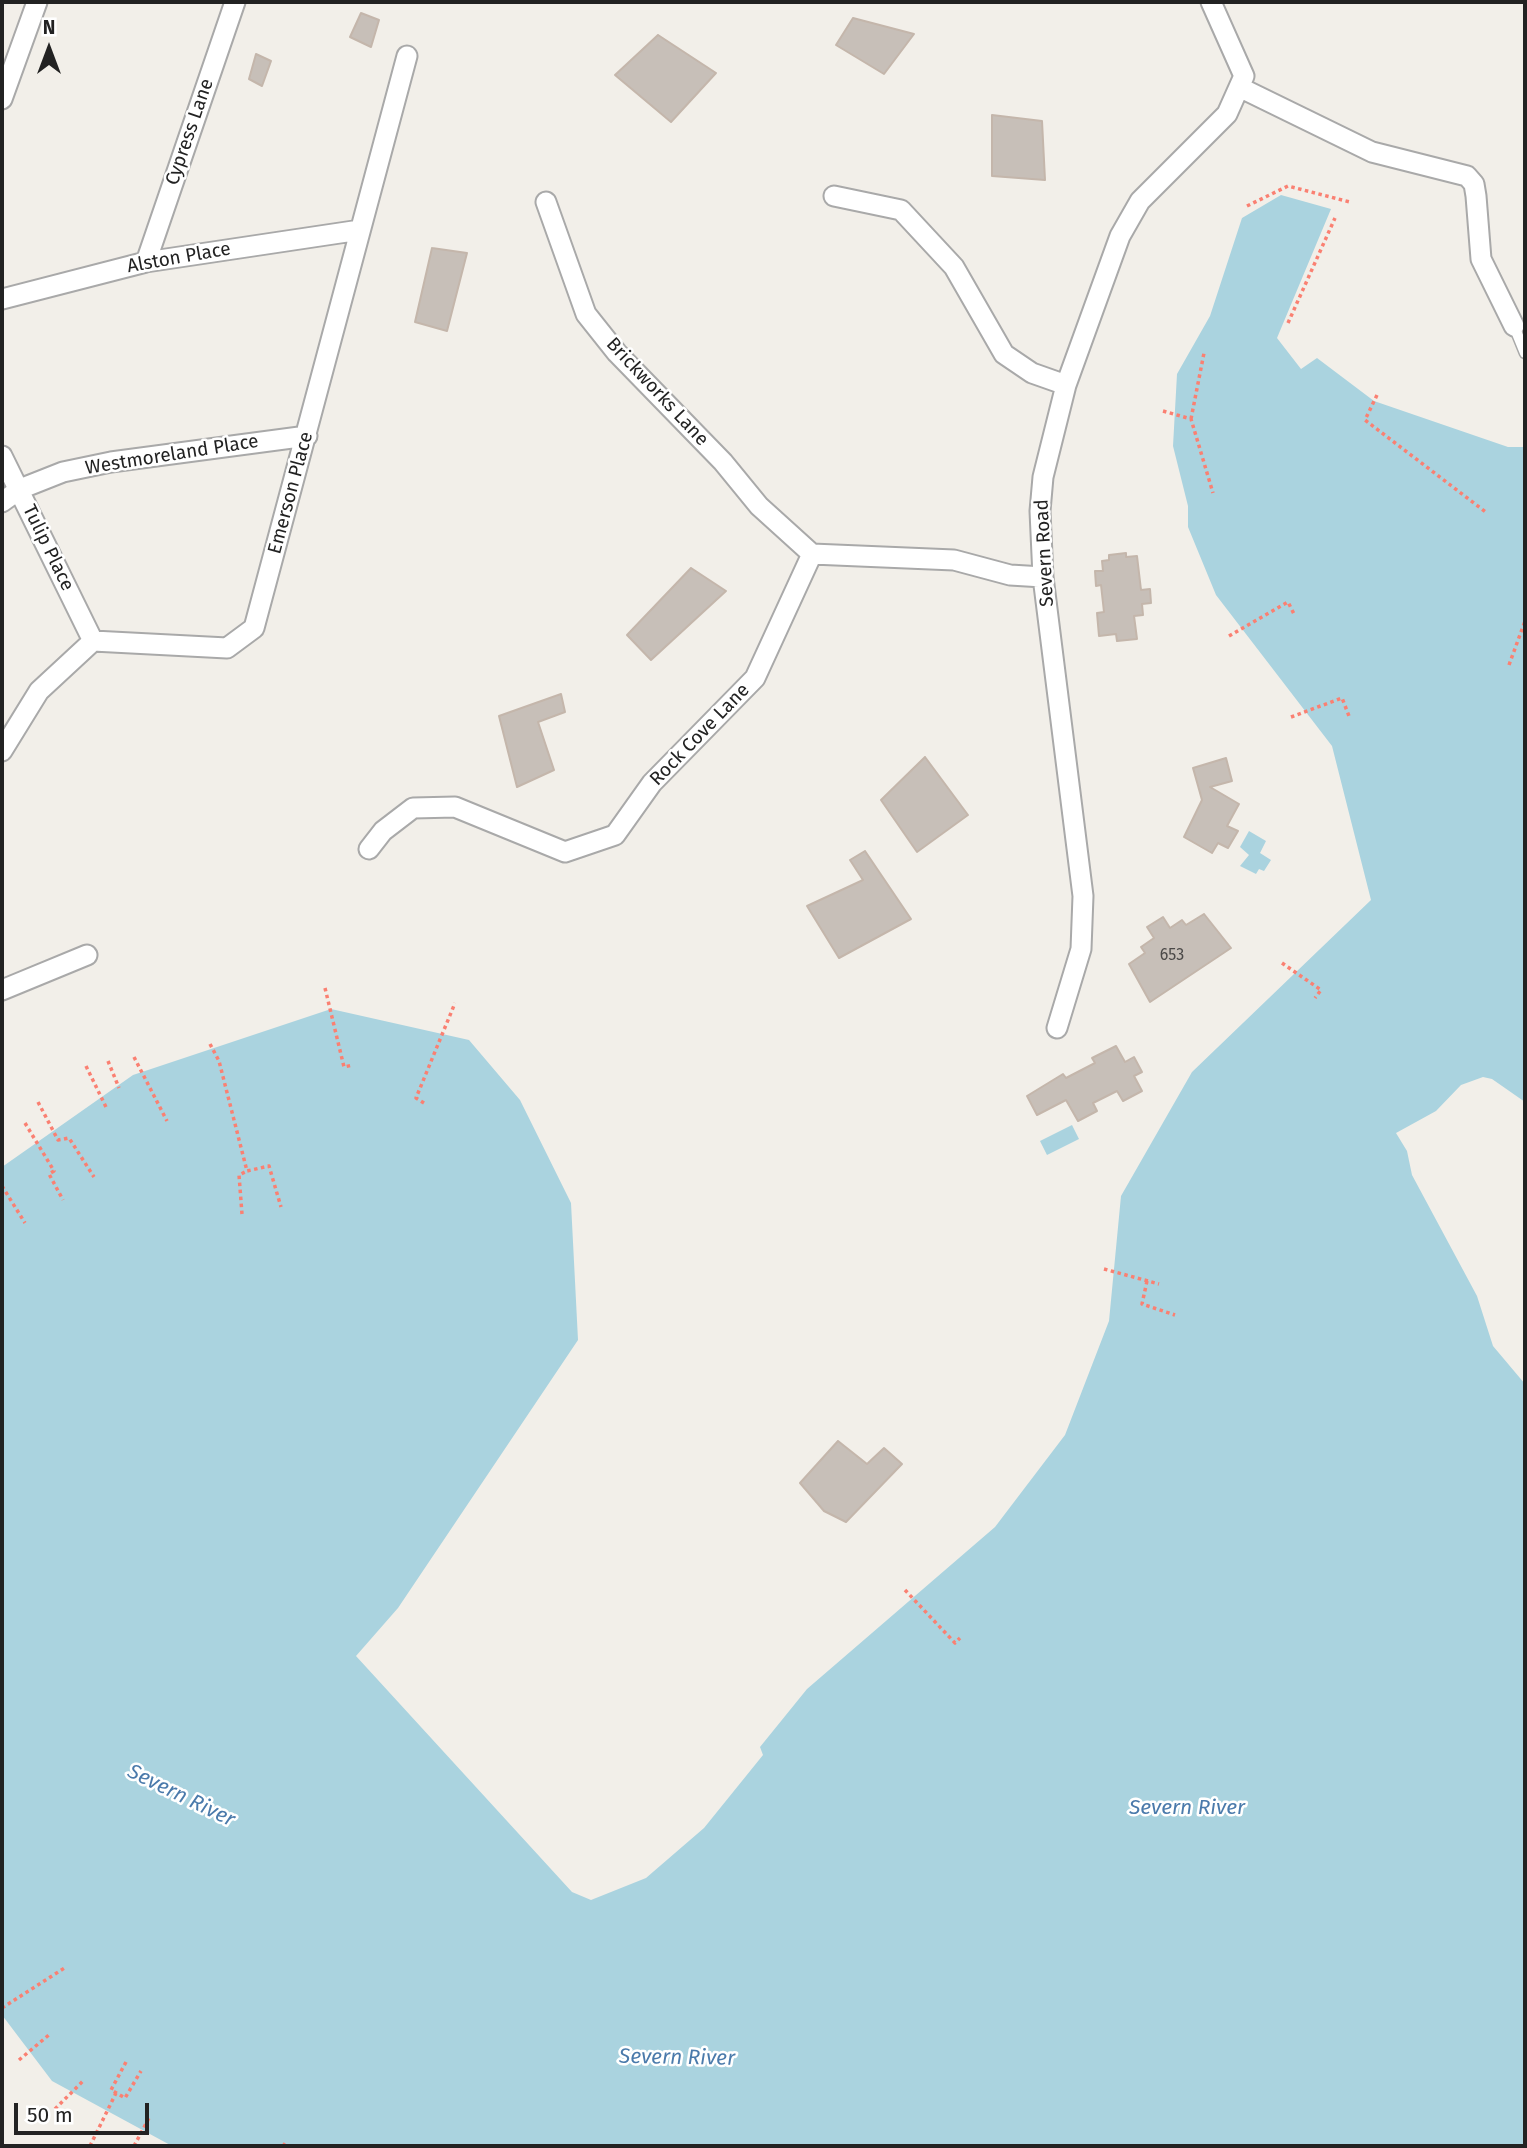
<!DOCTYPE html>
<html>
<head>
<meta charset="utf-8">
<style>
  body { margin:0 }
  #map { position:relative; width:1527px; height:2148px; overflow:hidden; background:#f2efe9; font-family:"Fira Sans",sans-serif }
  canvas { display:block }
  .frame { position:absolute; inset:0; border:4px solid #222; pointer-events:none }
  .north { position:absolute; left:14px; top:14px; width:70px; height:70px; -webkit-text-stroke:5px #fff; paint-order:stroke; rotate:0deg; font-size:19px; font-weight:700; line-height:28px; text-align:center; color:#222 }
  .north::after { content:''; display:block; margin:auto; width:24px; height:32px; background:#222; clip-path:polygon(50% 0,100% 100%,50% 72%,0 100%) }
  .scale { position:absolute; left:14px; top:2103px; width:135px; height:32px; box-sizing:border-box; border:4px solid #222; border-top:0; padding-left:9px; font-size:21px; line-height:24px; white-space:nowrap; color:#222; -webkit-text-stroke:5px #fff; paint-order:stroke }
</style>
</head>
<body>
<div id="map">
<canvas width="1527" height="2148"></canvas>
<div class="frame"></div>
<div class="north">N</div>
<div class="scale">50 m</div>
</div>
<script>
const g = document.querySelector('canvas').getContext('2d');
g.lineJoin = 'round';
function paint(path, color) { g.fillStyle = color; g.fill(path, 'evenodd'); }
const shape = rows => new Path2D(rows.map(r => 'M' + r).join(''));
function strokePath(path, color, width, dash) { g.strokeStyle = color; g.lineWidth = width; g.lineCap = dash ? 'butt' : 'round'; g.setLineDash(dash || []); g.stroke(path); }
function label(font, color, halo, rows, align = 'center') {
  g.font = font + ' "Fira Sans",sans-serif'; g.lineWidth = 5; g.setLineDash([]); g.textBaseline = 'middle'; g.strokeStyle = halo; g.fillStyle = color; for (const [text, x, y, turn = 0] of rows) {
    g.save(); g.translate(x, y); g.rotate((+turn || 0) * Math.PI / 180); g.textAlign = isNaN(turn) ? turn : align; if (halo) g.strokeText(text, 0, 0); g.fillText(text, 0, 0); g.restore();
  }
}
const water = shape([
  [1281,195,1331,209,1277,338,1301,369,1317,358,1374,401,1508,447,1525,447,1525,1102,1492,1079,1483,1077,1461,1085,1436,1111,1396,1133,1407,1151,1412,1175,1477,1296,1493,1346,1525,1384,1525,2146,172,2146,52,2081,2,2015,2,1167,133,1075,331,1009,469,1040,520,1100,571,1203,578,1340,398,1608,356,1656,572,1892,591,1900,646,1878,704,1828,763,1755,760,1747,807,1689,995,1527,1065,1435,1109,1321,1121,1196,1192,1072,1371,900,1332,746,1216,595,1188,527,1188,506,1173,446,1177,374,1210,316,1242,218],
  [1249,831,1266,841,1260,853,1271,860,1264,871,1259,869,1256,874,1240,866,1249,855,1240,847],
  [1072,1125,1079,1139,1047,1155,1040,1141]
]);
const building = shape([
  [361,13,379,20,371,47,350,37,361,13],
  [853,18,914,34,884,74,836,45,853,18],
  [658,35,716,73,671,122,615,75,658,35],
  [256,54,271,61,262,86,249,79,256,54],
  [992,115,1042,121,1045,180,992,176,992,115],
  [432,248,467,253,447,331,415,322,432,248],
  [1126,553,1126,557,1137,556,1141,590,1150,589,1151,603,1142,604,1143,615,1134,616,1137,639,1117,641,1116,634,1099,636,1097,613,1104,612,1101,585,1096,586,1095,571,1103,571,1102,561,1109,560,1109,555,1126,553],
  [691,568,726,591,651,660,627,635,691,568],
  [561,694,565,712,538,722,554,770,517,787,499,716,561,694],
  [925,757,968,815,917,852,881,800,925,757],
  [1226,758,1232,781,1210,787,1239,804,1227,826,1238,831,1228,848,1218,843,1212,853,1184,837,1202,800,1193,768,1226,758],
  [865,851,911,919,839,958,807,906,863,880,850,860,865,851],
  [1204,914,1231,948,1150,1002,1129,964,1145,953,1141,947,1154,938,1147,927,1163,917,1170,928,1182,920,1186,925,1204,914],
  [1116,1046,1125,1062,1134,1057,1142,1072,1134,1076,1142,1091,1123,1101,1117,1091,1093,1103,1097,1111,1078,1121,1066,1100,1037,1115,1027,1096,1063,1074,1066,1078,1095,1063,1092,1058,1116,1046],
  [838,1441,867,1464,884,1448,902,1464,846,1522,824,1511,800,1483,838,1441]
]);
const path = shape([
  [1247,206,1288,186,1350,202],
  [1288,323,1335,218],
  [1377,395,1365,420,1487,513],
  [1163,411,1191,419,1213,493],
  [1191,419,1204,353],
  [1229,636,1288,602,1294,614],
  [1509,665,1525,621],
  [1291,717,1342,698,1349,716],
  [1282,963,1321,990,1315,998],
  [325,988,344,1067,353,1065],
  [210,1044,219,1061,247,1171,269,1166,281,1207],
  [134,1057,167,1121],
  [108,1061,119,1088],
  [86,1066,106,1107],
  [38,1102,58,1140,69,1138,94,1177],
  [424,1103,416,1098,455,1003],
  [25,1123,54,1171,49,1174,63,1200],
  [2,1186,25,1223],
  [242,1214,239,1175,247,1171],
  [1104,1269,1159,1284],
  [1147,1281,1142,1304,1175,1315],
  [905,1590,955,1643,960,1638],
  [2,2008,66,1967],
  [19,2060,50,2034],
  [126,2062,111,2090,125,2098,141,2071],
  [55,2109,84,2080],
  [90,2146,116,2093],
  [134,2146,149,2118],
  [283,2146,286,2142]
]);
const service = shape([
  [1514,326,1525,353]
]);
const minor = shape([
  [1239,87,1372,152,1467,176,1474,184,1476,196,1481,259,1514,326],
  [2,99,37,2],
  [834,196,901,210,954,267,1004,354,1032,373,1066,385],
  [546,202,586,314,617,353,723,462,759,506,812,554],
  [146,262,235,2],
  [2,299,146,262,360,230],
  [2,456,93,641],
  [2,502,20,489,63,472,111,462,307,436],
  [812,554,954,560,1010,575,1043,577],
  [2,751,39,691,93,641,227,648,254,628,407,56],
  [369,849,383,831,413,808,455,807,565,852,615,835,652,783,755,678,812,554],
  [2,990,87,955],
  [1057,1028,1081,949,1083,896,1043,577,1040,511,1043,477,1066,385,1120,236,1140,201,1227,114,1244,76,1211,2]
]);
const numberNames = [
  ["653",1172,956]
];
const streetNames = [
  ["Cypress Lane",190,132,-71],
  ["Alston Place",179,258,-10],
  ["Brickworks Lane",657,392,47],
  ["Westmoreland Place",172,455,-9],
  ["Emerson Place",291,493,-75],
  ["Tulip Place",48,548,64],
  ["Severn Road",1045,553,-93],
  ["Rock Cove Lane",700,735,-46]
];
const waterNames = [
  ["Severn River",181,1796,26],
  ["Severn River",1187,1808],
  ["Severn River",677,2058,1]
];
paint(water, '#aad3df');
paint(building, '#c7bfb8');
strokePath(building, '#c4b6ab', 2);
strokePath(service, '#a9a9a9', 13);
strokePath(minor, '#a9a9a9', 23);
strokePath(path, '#fa8072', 3.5, [3.5, 3.5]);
strokePath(service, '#fff', 10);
strokePath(minor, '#fff', 19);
label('16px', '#4b4948', null, numberNames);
label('19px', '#222', '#fff', streetNames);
label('italic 21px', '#4a7aab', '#fff', waterNames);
</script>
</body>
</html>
